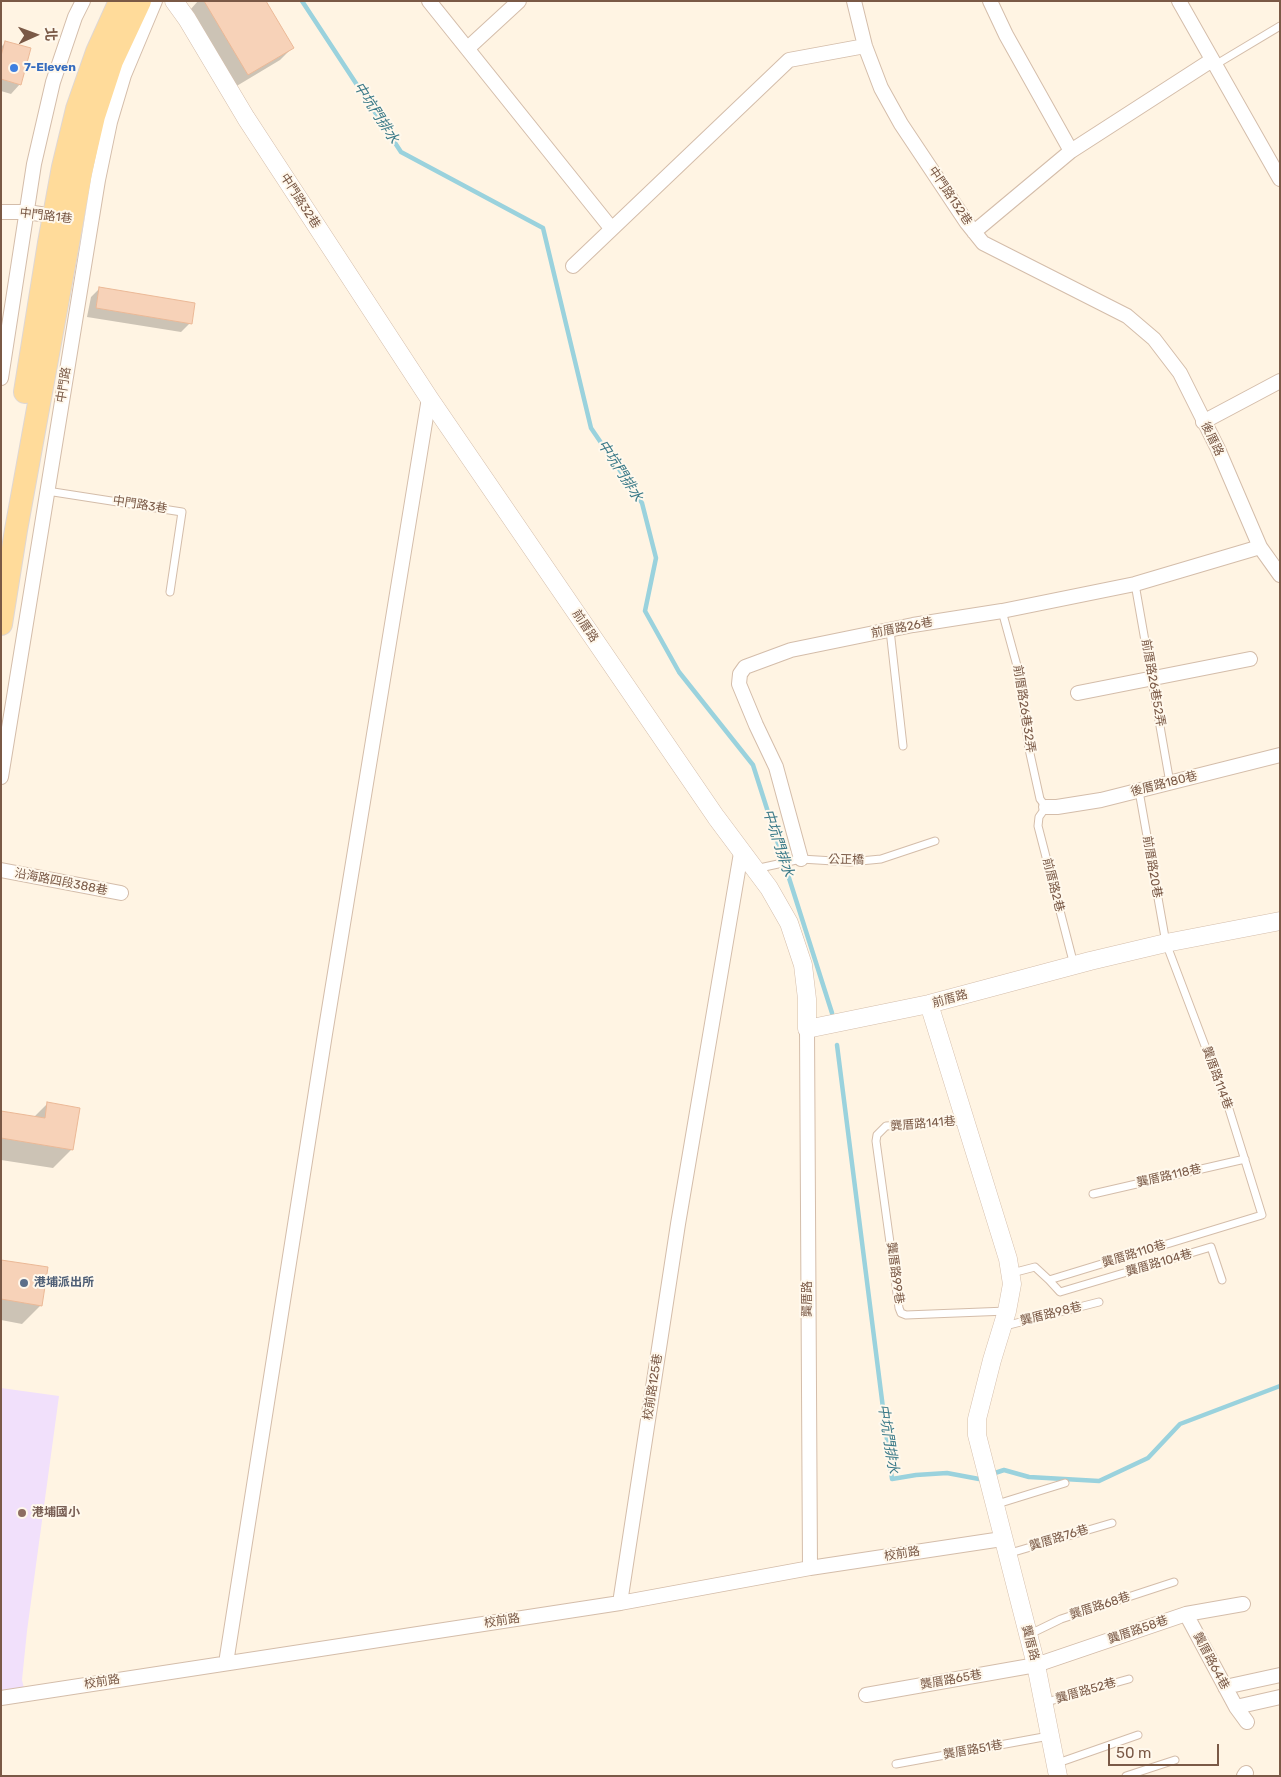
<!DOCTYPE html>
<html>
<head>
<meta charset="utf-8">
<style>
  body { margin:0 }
  #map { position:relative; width:1281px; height:1777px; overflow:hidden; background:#fff4e3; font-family:Rubik,"Noto Sans TC",sans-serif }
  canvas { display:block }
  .frame { position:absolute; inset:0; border:2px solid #7a5946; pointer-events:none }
  .north { position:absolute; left:10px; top:10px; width:50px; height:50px; -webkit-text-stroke:4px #fff8ec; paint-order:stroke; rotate:88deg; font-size:14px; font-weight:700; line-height:20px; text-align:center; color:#7a5946 }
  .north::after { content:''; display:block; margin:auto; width:18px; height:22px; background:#7a5946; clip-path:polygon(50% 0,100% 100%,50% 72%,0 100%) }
  .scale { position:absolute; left:1108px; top:1744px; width:111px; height:22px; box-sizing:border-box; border:2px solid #7a5946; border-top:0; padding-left:6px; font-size:15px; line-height:18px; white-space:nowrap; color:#7a5946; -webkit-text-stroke:4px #fff8ec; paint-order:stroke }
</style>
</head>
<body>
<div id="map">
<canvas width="1281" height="1777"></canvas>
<div class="frame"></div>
<div class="north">北</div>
<div class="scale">50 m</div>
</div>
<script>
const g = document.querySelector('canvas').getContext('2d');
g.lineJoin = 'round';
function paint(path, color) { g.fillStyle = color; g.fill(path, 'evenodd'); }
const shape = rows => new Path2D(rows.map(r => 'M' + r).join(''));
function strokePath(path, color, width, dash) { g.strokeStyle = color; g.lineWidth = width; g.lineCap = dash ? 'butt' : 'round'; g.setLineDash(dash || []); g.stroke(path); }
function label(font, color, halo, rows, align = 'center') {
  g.font = font + ' Rubik,"Noto Sans TC",sans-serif'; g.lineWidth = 4; g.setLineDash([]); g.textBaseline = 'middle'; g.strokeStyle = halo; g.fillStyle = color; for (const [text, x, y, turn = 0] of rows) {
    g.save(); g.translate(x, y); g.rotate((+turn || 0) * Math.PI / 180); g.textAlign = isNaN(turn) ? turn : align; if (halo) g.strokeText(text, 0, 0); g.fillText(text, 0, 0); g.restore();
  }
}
const education = shape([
  [1,1388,59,1396,27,1631,22,1680,25,1692,1,1695]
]);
const shadow = shape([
  [198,1,265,1,292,48,280,60,235,87,190,10],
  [6,42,20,84,11,94,1,91,1,47],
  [100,288,190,323,181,332,87,317,91,297],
  [47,1104,72,1149,53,1168,1,1160,1,1112,34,1117],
  [1,1261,41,1305,22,1324,1,1320]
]);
const stream = shape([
  [302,1,401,152,543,228,591,428,642,503,656,558,645,611,679,672,753,765,832,1013],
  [837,1045,892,1479,916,1475,947,1473,979,1479,984,1477],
  [992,1474,1004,1470,1029,1477,1099,1481,1148,1458,1180,1424,1280,1386]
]);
const building = shape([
  [204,1,266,1,294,48,248,75,204,1],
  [5,41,31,48,21,85,1,79,1,56,5,41],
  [99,287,195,303,192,324,96,308,99,287],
  [47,1102,80,1108,73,1150,1,1138,1,1111,45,1118,47,1102],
  [1,1260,48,1267,42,1306,1,1299,1,1260]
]);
const service = shape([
  [1215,65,1280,26],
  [47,491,182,512,170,592],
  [1135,584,1170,783],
  [1002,611,1019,673,1029,749,1040,799,1046,807,1039,817,1038,826,1074,965],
  [890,630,903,746],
  [755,869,801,859,850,862,881,859,935,841],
  [964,1121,886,1126,877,1135,876,1141,899,1308,901,1313,906,1315,1007,1311],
  [1093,1194,1245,1159],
  [1012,1273,1035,1267,1049,1280,1262,1215,1229,1109,1166,943,1139,791],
  [1049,1280,1060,1292,1211,1247,1222,1280],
  [1005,1326,1099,1302],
  [994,1505,1065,1483],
  [1007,1554,1112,1523],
  [1028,1635,1061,1619,1174,1582],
  [1043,1703,1129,1679],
  [896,1764,1049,1736],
  [1055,1764,1138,1735],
  [1126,1776,1175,1760]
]);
const minor = shape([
  [429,1,611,228],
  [854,1,865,46,881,88,901,124,967,223,983,243,1127,316,1154,339,1180,373,1218,449,1260,547,1280,575],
  [990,1,1006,35,1071,151],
  [1179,1,1280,179],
  [468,48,519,1],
  [1,212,27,212,60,217],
  [974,232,1071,151,1212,60],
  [573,266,789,60,865,46],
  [1,378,34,164,53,82,75,17,83,1],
  [1203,422,1280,381],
  [1078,693,1250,659],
  [1,777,98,180,110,122,124,75,155,1],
  [1046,807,1057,807,1101,800,1280,755],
  [801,859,776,767,756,725,739,684,740,674,745,667,791,650,913,625,1002,611,1135,584,1260,547],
  [1,870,121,893],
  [807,1029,810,1568],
  [620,1603,678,1224,741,853],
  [1186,1614,1236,1707,1247,1722],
  [226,1663,325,1034,429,398],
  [1225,1687,1280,1675],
  [866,1695,1036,1665,1186,1614,1243,1604],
  [1,1698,620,1603,810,1568,1002,1539],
  [1236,1707,1280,1697],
  [1244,1776,1246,1773]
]);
const tertiary = shape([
  [174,1,187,19,246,118,429,398,716,817,769,888,789,923,803,965,807,999,807,1029,929,1004,1090,961,1166,943,1280,921],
  [929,1004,1008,1259,1012,1284,1007,1311,992,1360,977,1419,977,1435,1036,1665,1058,1776]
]);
const primary = shape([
  [25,392,49,243,63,167,77,109,97,52,120,1],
  [1,624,16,530,81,172,94,116,112,61,140,1]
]);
const markers = [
  [14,68,5,"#3f7fe0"],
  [24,1283,5,"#5c6f8a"],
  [22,1513,5,"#8d6e63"]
];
const shopNames = [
  ["7-Eleven",24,68]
];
const streetNames = [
  ["中門路132巷",950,196,56],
  ["中門路32巷",300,201,57],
  ["中門路1巷",46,216,7],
  ["中門路",64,385,-81],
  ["後厝路",1212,439,64],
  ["中門路3巷",140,505,9],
  ["前厝路",585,626,56],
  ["前厝路26巷",902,628,-11],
  ["前厝路26巷52弄",1153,683,80],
  ["前厝路26巷32弄",1024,709,81],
  ["後厝路180巷",1164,784,-14],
  ["公正橋",846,860,1],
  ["前厝路20巷",1152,867,80],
  ["沿海路四段388巷",61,882,11],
  ["前厝路2巷",1053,885,76],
  ["前厝路",950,999,-15],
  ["龔厝路114巷",1217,1078,70],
  ["龔厝路141巷",923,1124,-5],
  ["龔厝路118巷",1169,1176,-13],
  ["龔厝路110巷",1134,1254,-17],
  ["龔厝路104巷",1159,1263,-16],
  ["龔厝路99巷",895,1273,82],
  ["龔厝路",808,1299,-90],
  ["龔厝路98巷",1051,1314,-14],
  ["校前路125巷",653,1387,-81],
  ["龔厝路76巷",1059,1538,-17],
  ["校前路",902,1554,-9],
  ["龔厝路68巷",1100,1606,-18],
  ["校前路",502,1621,-9],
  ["龔厝路58巷",1138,1630,-19],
  ["龔厝路",1030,1643,75],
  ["龔厝路64巷",1211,1661,62],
  ["龔厝路65巷",951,1680,-10],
  ["校前路",102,1682,-9],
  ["龔厝路52巷",1086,1691,-16],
  ["龔厝路51巷",973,1750,-10]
];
const serviceNames = [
  ["港埔派出所",34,1283]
];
const educationNames = [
  ["港埔國小",32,1513]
];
const waterNames = [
  ["中坑門排水",376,113,57],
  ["中坑門排水",620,471,57],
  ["中坑門排水",778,843,72],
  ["中坑門排水",888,1439,81]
];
paint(education, '#f1e0fb');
paint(shadow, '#0003');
strokePath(stream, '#9ad2dd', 4.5);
paint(building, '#f7d2b8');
strokePath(building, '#ebb896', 1);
strokePath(service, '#d4bdaa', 9);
strokePath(minor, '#d4bdaa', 16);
strokePath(tertiary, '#d4bdaa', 19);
strokePath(primary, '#dfd7d3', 24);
strokePath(service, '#fff', 7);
strokePath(minor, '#fff', 14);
strokePath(tertiary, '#fff', 18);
strokePath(primary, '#ffdb9a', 22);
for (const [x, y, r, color] of markers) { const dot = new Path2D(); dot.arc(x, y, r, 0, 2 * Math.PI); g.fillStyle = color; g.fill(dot); strokePath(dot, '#fff8ec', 2); }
label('bold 12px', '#366cbe', '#fff8ec', shopNames, 'left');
label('12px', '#7a5946', '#fff8ec', streetNames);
label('bold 12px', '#4e5e75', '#fff8ec', serviceNames, 'left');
label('bold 12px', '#785e54', '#fff8ec', educationNames, 'left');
label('italic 14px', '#3b7a88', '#fff8ec', waterNames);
</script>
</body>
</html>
